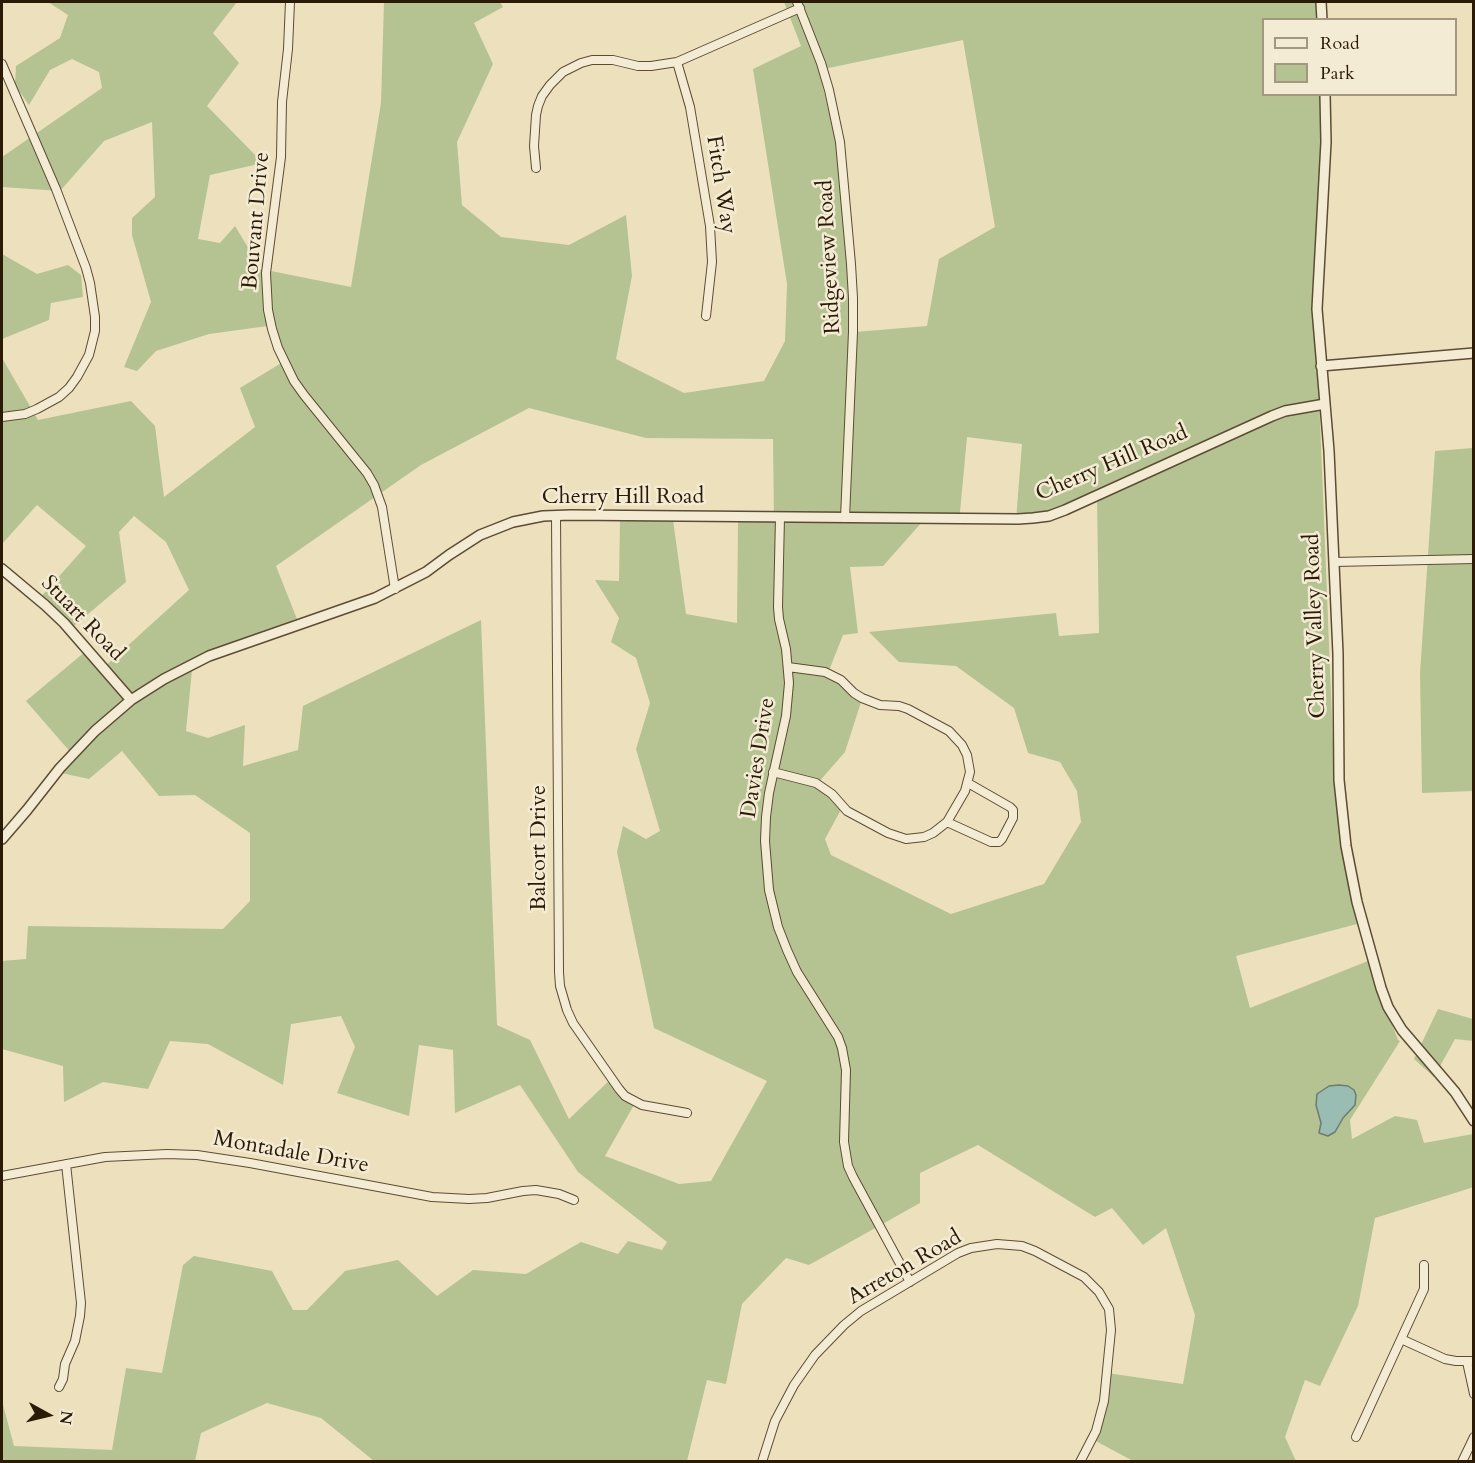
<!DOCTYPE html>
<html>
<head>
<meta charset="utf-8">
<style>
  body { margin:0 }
  #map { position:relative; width:1475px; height:1463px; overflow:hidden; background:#ede0bd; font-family:Cardo,serif }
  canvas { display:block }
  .frame { position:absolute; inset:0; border:3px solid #2b1a05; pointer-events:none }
  .legend { position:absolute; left:1262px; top:18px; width:195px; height:78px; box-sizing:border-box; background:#f3ebd4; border:2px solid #a39781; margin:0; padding:8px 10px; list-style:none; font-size:18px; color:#2b1a05 }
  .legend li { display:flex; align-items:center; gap:12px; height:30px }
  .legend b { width:30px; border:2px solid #a39781 }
  .north { position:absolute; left:18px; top:1385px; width:60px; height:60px; -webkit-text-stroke:4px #f3ebd4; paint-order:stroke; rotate:98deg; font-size:16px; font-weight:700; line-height:24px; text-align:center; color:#2b1a05 }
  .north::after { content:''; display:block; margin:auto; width:21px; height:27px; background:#2b1a05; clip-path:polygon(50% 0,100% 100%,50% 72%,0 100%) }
</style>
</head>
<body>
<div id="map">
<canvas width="1475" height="1463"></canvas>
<div class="frame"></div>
<ul class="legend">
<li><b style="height:8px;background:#f3ebd4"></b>Road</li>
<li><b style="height:16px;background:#b5c393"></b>Park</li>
</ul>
<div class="north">N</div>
</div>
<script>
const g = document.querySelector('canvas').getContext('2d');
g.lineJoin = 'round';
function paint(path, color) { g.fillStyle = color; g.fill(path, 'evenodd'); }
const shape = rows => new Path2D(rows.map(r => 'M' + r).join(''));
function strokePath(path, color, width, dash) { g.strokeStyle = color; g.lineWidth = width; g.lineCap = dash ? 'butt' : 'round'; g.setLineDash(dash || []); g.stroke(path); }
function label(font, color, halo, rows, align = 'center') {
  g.font = font + ' Cardo,serif'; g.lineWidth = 5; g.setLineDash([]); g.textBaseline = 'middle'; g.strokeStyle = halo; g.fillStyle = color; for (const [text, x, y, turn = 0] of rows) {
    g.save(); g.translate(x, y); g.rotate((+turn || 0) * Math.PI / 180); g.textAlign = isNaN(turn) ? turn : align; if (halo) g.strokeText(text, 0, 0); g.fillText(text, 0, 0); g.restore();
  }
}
const green = shape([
  [48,2,237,2,213,33,239,63,207,106,263,163,210,175,198,239,220,243,235,226,261,269,351,287,381,103,384,2,500,2,503,7,474,23,493,64,457,142,462,205,501,237,569,245,626,215,632,276,616,359,684,393,764,381,785,341,787,284,753,69,801,46,784,2,1318,2,1320,19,1264,20,1264,94,1326,95,1318,370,1333,744,1357,924,1236,956,1250,1008,1368,961,1398,1040,1400,1041,1350,1120,1352,1139,1395,1116,1417,1120,1424,1143,1473,1134,1474,1187,1375,1218,1358,1306,1320,1386,1305,1380,1285,1437,1296,1461,1133,1461,1092,1439,1107,1373,1183,1384,1195,1315,1166,1228,1143,1245,1112,1208,1095,1217,978,1145,920,1173,920,1203,809,1265,786,1258,742,1304,726,1384,707,1380,687,1461,374,1461,321,1418,267,1403,201,1433,195,1461,2,1461,2,1401,14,1446,112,1450,126,1368,162,1373,183,1265,194,1256,272,1271,293,1310,307,1310,345,1271,398,1260,437,1296,473,1270,526,1274,581,1242,618,1254,628,1241,662,1250,667,1242,578,1172,520,1085,455,1113,453,1050,419,1045,409,1116,337,1093,355,1047,341,1016,291,1024,283,1085,208,1044,170,1041,148,1089,103,1082,64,1102,63,1066,2,1049,2,961,26,959,28,926,223,929,250,901,250,833,195,795,159,796,122,751,89,779,57,772,72,754,26,701,86,651,102,669,189,590,166,542,134,516,119,532,126,582,68,631,38,600,86,546,37,505,2,544,2,358,38,420,131,401,155,426,164,497,255,427,240,388,283,362,268,326,209,334,156,351,137,371,124,367,151,302,132,235,132,218,155,197,152,122,104,141,60,191,2,187,2,157,102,88,99,72,72,59,50,70,29,105,15,85,16,66,60,38,68,15],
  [963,40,995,227,939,259,927,326,855,332,846,186,819,70],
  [529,408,646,438,773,439,774,521,738,521,737,623,686,614,673,520,620,519,619,581,595,580,619,618,611,642,636,658,650,703,636,749,660,831,646,839,623,826,617,852,654,1028,767,1081,711,1181,679,1184,605,1156,635,1103,613,1077,569,1119,530,1040,497,1025,481,620,303,706,298,750,243,766,245,725,208,738,186,731,193,660,297,619,276,566,421,465],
  [967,437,1022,444,1016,520,1097,497,1099,633,1059,636,1056,613,869,632,899,662,956,666,1014,708,1028,753,1060,762,1077,791,1081,822,1044,884,951,914,831,855,825,839,843,806,818,783,845,752,862,699,828,673,843,635,858,633,850,567,883,566,923,521,959,523],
  [2,254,37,274,68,265,81,275,83,297,51,303,49,320,2,339],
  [1473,448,1473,791,1422,793,1420,673,1435,451],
  [1438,1009,1473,1019,1473,1041,1455,1039,1434,1077,1414,1059]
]);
const water = shape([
  [1339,1085,1348,1086,1354,1090,1356,1095,1355,1105,1343,1118,1335,1132,1328,1136,1319,1133,1321,1123,1316,1105,1317,1094,1329,1086,1339,1085]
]);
const minor = shape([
  [290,2,288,49,282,102,281,157,266,273,268,310,272,329,278,348,294,381,304,395,367,473,374,485,382,507,395,589],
  [797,2,821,63,829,90,840,142,851,264,853,298,853,332,845,518],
  [677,62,690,107,710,226,712,262,706,316],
  [2,64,56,189,86,268,90,283,95,317,95,331,89,355,77,377,69,388,59,397,37,409,25,414,2,417],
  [536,168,534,146,536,115,538,106,542,96,550,85,563,72,581,63,592,60,613,60,638,66,651,66,677,62,800,8],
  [556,516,559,972,560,986,567,1010,573,1023,619,1089,625,1096,642,1105,687,1113],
  [780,517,778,607,779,619,786,649,789,683,786,716,769,793,766,817,765,841,769,890,778,927,787,950,797,972,838,1037,842,1048,846,1070,844,1142,848,1166,853,1177,910,1282],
  [1334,562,1474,559],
  [773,772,816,783,832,794,847,811,888,833,906,839,924,837,933,833,947,822,965,791,970,772,967,755,962,745,949,731,908,709,899,706,880,705,862,698,854,693,841,680,825,672,788,667],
  [947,822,991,842,999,842,1002,839,1013,818,1013,810,1010,807,968,783],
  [2,1176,105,1157,167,1154,197,1155,250,1163,432,1197,469,1199,487,1198,523,1191,536,1190,559,1194,574,1200],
  [1401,1339,1445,1359,1456,1361,1474,1361],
  [1467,1362,1474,1394],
  [59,1387,63,1379,65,1364,75,1341,80,1316,81,1303,66,1164],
  [1356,1437,1424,1289,1424,1265],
  [762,1462,775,1421,794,1385,815,1355,844,1325,861,1311,958,1253,971,1248,997,1244,1022,1246,1035,1251,1084,1277,1099,1292,1109,1309,1111,1330,1104,1401,1096,1431,1080,1462],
  [1462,1462,1474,1437]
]);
const tertiary = shape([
  [1321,2,1322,20],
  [1325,94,1326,142,1317,309,1329,451,1338,654,1339,780,1346,846,1357,902,1381,988,1388,1007,1402,1030,1455,1092,1474,1121],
  [1321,366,1474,353],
  [2,569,45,605,64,623,131,700],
  [2,839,27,810,60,768,95,731,131,700,164,679,209,656,375,598,426,572,449,555,480,535,513,522,543,516,571,515,1018,519,1033,518,1049,516,1065,510,1272,416,1285,411,1325,404]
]);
const streetNames = [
  ["Fitch Way",720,185,81],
  ["Bouvant Drive",257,221,-85],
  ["Ridgeview Road",830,257,-93],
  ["Cherry Hill Road",1112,464,-23],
  ["Cherry Hill Road",623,498],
  ["Stuart Road",82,619,46],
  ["Cherry Valley Road",1316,626,-92],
  ["Davies Drive",759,758,-81],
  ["Balcort Drive",540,848,-90],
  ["Montadale Drive",291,1153,10],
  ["Arreton Road",905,1268,-30]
];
paint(green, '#b5c393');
paint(water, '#99bdb3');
strokePath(water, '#6d7c6d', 1.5);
strokePath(minor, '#5c4c33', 10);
strokePath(tertiary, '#5c4c33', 12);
strokePath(minor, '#f3ebd4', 8);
strokePath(tertiary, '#f3ebd4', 9);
label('22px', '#2b1a05', '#f3ebd4', streetNames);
</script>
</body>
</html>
